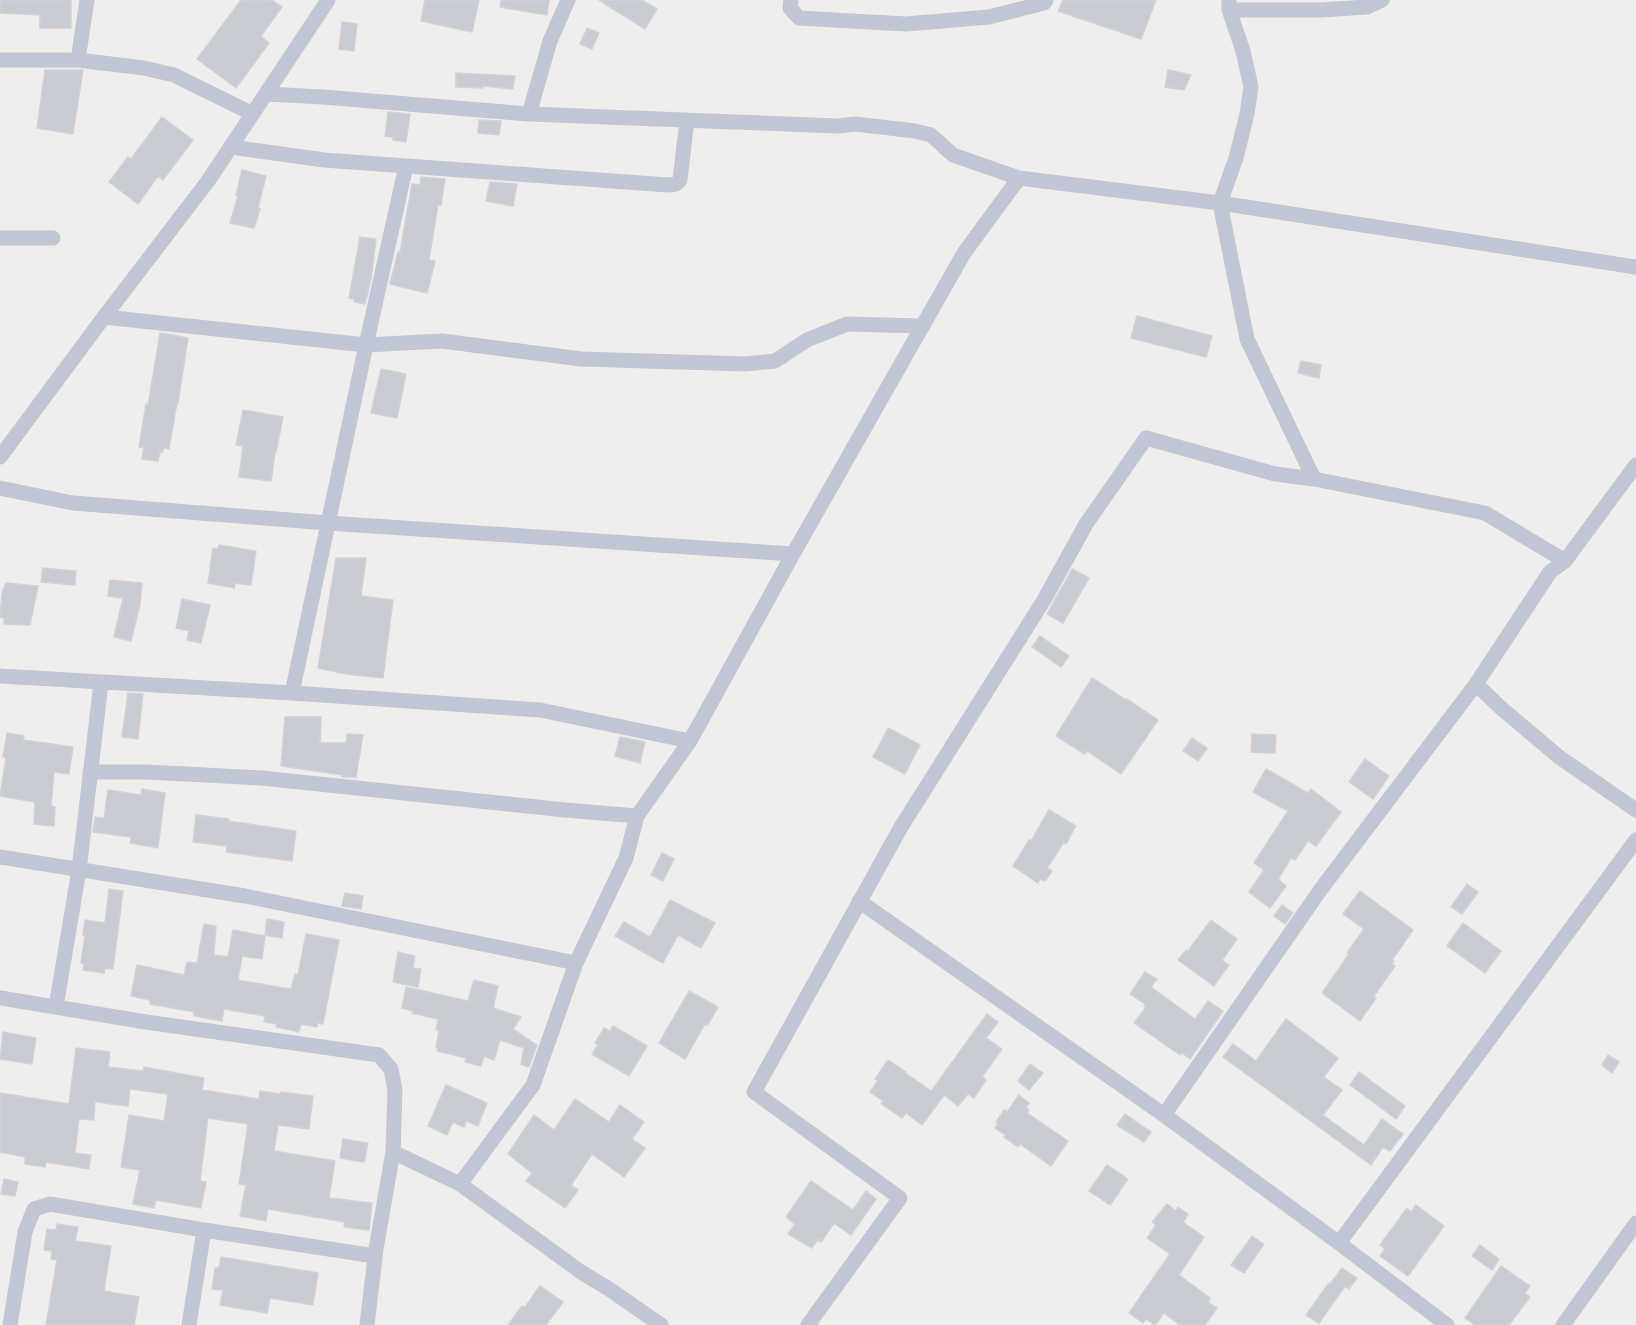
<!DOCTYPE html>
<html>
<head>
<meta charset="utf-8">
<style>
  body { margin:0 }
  canvas { display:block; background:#f0eded }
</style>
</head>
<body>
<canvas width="1636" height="1325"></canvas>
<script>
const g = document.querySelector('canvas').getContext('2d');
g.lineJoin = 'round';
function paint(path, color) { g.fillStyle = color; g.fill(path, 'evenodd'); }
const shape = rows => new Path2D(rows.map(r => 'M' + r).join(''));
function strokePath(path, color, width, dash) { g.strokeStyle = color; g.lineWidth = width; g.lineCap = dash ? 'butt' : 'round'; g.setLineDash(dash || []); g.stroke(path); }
const building = shape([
  [0,0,71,0,71,28,40,28,40,15,0,13,0,0],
  [241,0,271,0,282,7,261,36,269,43,236,88,197,59,241,0],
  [425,0,479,0,472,32,421,21,425,0],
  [501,0,549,0,547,15,500,7,501,0],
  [599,0,642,0,657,9,645,29,599,0],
  [1063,0,1156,0,1141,39,1058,11,1063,0],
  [342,22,357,24,354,51,339,49,342,22],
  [587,28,599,33,592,49,580,44,587,28],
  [45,70,83,70,73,134,37,128,45,70],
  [1168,70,1191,75,1184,90,1165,87,1168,70],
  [456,73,515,76,513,89,483,86,483,88,456,87,456,73],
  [388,112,410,114,406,142,393,140,393,137,385,136,388,112],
  [162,117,193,140,163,180,158,176,138,204,109,182,128,157,131,159,162,117],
  [479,120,501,121,499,135,478,133,479,120],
  [242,170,266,176,258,208,260,209,254,228,230,223,238,196,236,195,242,170],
  [421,177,445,179,441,205,438,205,429,260,435,261,427,293,390,284,398,252,400,252,412,184,420,185,421,177],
  [490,182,517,184,513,206,486,201,490,182],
  [360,237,376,239,371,279,365,304,354,302,354,299,349,298,360,237],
  [1137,316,1212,336,1206,357,1131,338,1137,316],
  [160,333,188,338,178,403,177,402,169,449,163,448,163,452,160,452,158,461,142,459,144,448,139,447,146,404,148,405,160,333],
  [1301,361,1321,365,1319,378,1298,373,1301,361],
  [381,369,406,374,397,418,371,413,381,369],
  [243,410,283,417,276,452,275,452,271,481,239,477,243,446,236,445,243,410],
  [219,545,256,551,251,585,235,583,234,588,208,583,213,548,218,549,219,545],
  [336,558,366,558,361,596,393,600,383,678,346,674,318,668,336,558],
  [43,568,76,571,75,585,41,582,43,568],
  [1072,569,1089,578,1063,623,1047,614,1072,569],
  [110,580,142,583,140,604,131,641,114,637,123,598,108,596,110,580],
  [6,583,38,586,30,625,4,624,4,618,0,617,2,593,6,583],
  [182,599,210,605,201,643,187,640,189,631,176,628,182,599],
  [1040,636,1069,656,1061,667,1032,647,1040,636],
  [1092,678,1126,700,1127,699,1158,720,1121,774,1087,751,1085,754,1056,736,1092,678],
  [128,693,143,694,138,739,122,737,128,693],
  [285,717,321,717,320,743,346,743,347,734,363,735,356,777,342,777,343,775,281,766,285,717],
  [888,728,920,745,905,774,873,757,888,728],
  [7,733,24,736,23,740,73,747,69,774,54,772,51,806,55,807,54,826,34,824,35,802,0,796,6,758,3,757,7,733],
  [1252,734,1276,735,1275,753,1251,752,1252,734],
  [620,737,645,742,640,763,615,756,620,737],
  [1192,738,1207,748,1198,761,1183,751,1192,738],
  [1365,759,1389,776,1373,799,1349,782,1365,759],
  [1266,769,1308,793,1311,789,1341,812,1316,846,1308,841,1295,860,1291,858,1278,879,1286,886,1270,908,1249,892,1264,870,1254,863,1288,811,1253,792,1266,769],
  [142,789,165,793,158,848,130,843,131,837,93,832,95,817,104,818,108,790,141,795,142,789],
  [1049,810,1076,826,1066,844,1064,842,1047,868,1052,871,1045,881,1040,879,1038,883,1013,866,1029,840,1031,841,1049,810],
  [196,815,229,819,228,821,296,831,292,861,226,852,227,846,193,842,196,815],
  [662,853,674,859,663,881,651,875,662,853],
  [1467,884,1478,892,1462,914,1451,907,1467,884],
  [109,889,123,891,113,969,105,968,104,973,83,970,84,963,81,963,85,935,83,935,85,920,105,923,109,889],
  [1360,891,1413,930,1392,960,1394,961,1392,964,1395,966,1374,996,1376,998,1360,1021,1322,993,1349,954,1347,953,1364,929,1343,914,1360,891],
  [345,893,363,896,361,909,342,906,345,893],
  [670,900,715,923,701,948,678,935,663,963,615,936,624,922,650,937,670,900],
  [1282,905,1293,913,1285,924,1274,916,1282,905],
  [267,919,284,922,282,938,265,935,267,919],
  [1211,920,1237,939,1222,960,1229,965,1214,986,1178,960,1186,950,1188,951,1211,920],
  [1463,923,1501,951,1485,973,1447,946,1463,923],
  [204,924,216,926,214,955,228,957,233,930,265,936,262,959,242,956,238,980,283,988,291,989,295,974,298,975,306,934,339,940,323,1024,317,1023,317,1027,301,1024,299,1032,276,1027,277,1024,264,1022,265,1016,224,1009,222,1021,194,1016,194,1012,150,1004,150,1000,131,996,137,965,184,975,187,962,197,963,204,924],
  [398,952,415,956,413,968,421,969,418,987,393,982,398,952],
  [1145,972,1157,979,1151,987,1195,1019,1208,1001,1223,1011,1190,1059,1182,1053,1180,1055,1134,1023,1146,1007,1144,1006,1145,1004,1130,994,1145,972],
  [474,980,498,986,493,1008,521,1017,513,1029,537,1045,529,1067,521,1064,524,1048,500,1040,494,1060,484,1056,481,1066,465,1062,466,1058,437,1051,438,1048,436,1047,439,1031,436,1030,438,1019,412,1013,413,1011,402,1008,406,987,468,1001,474,980],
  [689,991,718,1007,708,1025,705,1024,685,1059,659,1043,689,991],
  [987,1014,998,1022,986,1038,1002,1049,982,1077,986,1080,974,1098,968,1094,958,1106,944,1095,922,1125,906,1113,902,1118,881,1104,883,1101,870,1092,878,1081,875,1079,888,1060,906,1072,905,1073,930,1090,932,1090,987,1014],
  [1286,1019,1338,1058,1324,1077,1342,1090,1323,1115,1364,1145,1382,1119,1403,1134,1390,1151,1383,1147,1371,1165,1223,1057,1233,1044,1256,1061,1286,1019],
  [613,1026,647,1046,629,1076,592,1054,598,1045,595,1043,604,1028,610,1031,613,1026],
  [3,1032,36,1038,32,1064,0,1059,3,1032],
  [76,1048,110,1052,108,1067,143,1071,144,1067,204,1078,202,1090,259,1099,260,1091,280,1094,281,1092,313,1096,309,1129,278,1125,274,1151,335,1161,329,1198,372,1203,369,1230,344,1227,345,1222,268,1209,266,1221,240,1216,246,1185,239,1184,248,1124,208,1118,200,1181,206,1182,201,1208,156,1200,154,1208,133,1204,140,1170,121,1167,129,1115,164,1121,168,1094,130,1089,128,1106,95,1102,94,1120,79,1119,75,1153,91,1155,89,1169,46,1162,45,1167,25,1164,25,1157,0,1152,0,1093,69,1104,76,1048],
  [1608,1055,1619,1062,1612,1073,1602,1065,1608,1055],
  [1030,1064,1043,1073,1029,1090,1018,1081,1030,1064],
  [1359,1072,1405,1106,1396,1119,1350,1085,1359,1072],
  [446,1085,487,1103,478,1126,466,1121,464,1127,453,1122,447,1135,428,1126,446,1085],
  [1019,1095,1029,1103,1026,1108,1029,1110,1027,1113,1068,1141,1051,1166,1020,1144,1018,1147,1004,1137,1006,1135,995,1128,998,1124,996,1122,1004,1110,1007,1112,1019,1095],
  [575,1099,609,1122,620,1105,644,1122,632,1139,645,1148,624,1177,592,1154,571,1185,578,1190,565,1208,526,1181,532,1173,508,1154,534,1115,554,1130,575,1099],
  [1125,1114,1151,1132,1144,1142,1117,1125,1125,1114],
  [343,1139,368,1143,364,1162,340,1158,343,1139],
  [1107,1165,1128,1179,1110,1205,1089,1191,1107,1165],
  [4,1179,18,1182,15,1196,1,1194,4,1179],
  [811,1181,853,1210,866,1191,876,1199,851,1235,834,1223,821,1242,818,1239,812,1248,788,1234,795,1224,786,1217,811,1181],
  [1167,1204,1176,1211,1178,1207,1188,1214,1183,1222,1204,1237,1179,1275,1210,1298,1208,1302,1217,1308,1205,1325,1180,1325,1164,1313,1155,1325,1146,1319,1143,1323,1129,1313,1170,1254,1147,1238,1156,1225,1152,1222,1167,1204],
  [1416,1205,1444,1226,1408,1276,1380,1256,1385,1249,1380,1245,1407,1208,1411,1212,1416,1205],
  [57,1224,78,1227,75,1241,111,1246,104,1291,139,1297,134,1325,46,1325,57,1260,51,1259,52,1251,44,1250,47,1229,56,1230,57,1224],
  [1252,1236,1264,1244,1244,1273,1231,1265,1252,1236],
  [1480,1245,1499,1259,1492,1270,1472,1256,1480,1245],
  [221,1257,318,1273,313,1305,270,1298,267,1313,220,1305,223,1290,212,1289,215,1268,219,1268,221,1257],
  [1501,1266,1530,1286,1525,1293,1530,1297,1509,1325,1475,1325,1465,1318,1501,1266],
  [1342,1268,1357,1278,1349,1289,1345,1286,1319,1323,1306,1315,1329,1283,1330,1284,1342,1268],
  [540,1286,563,1302,546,1325,508,1325,522,1306,525,1307,540,1286]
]);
const street = shape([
  [791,0,790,8,799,18,906,24,989,17,1044,3,1046,0],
  [1229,10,1321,10,1367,7,1382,0],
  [0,60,78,60,87,0],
  [78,60,144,68,174,75,253,114],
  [266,94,323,97,529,114,838,126,855,124,915,131,931,135,953,155,1019,178],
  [529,114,550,41,568,0],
  [231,147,324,160,668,185,676,184,680,180,687,120],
  [0,238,53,238],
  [104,317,366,345,442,341,581,359,746,364,775,361,807,340,847,324,923,326],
  [0,457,104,317,208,181,328,0],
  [0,488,73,503,328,523,793,554],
  [1565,561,1485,513,1314,479,1247,339,1220,203,1636,267],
  [0,676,292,693,540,710,690,741],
  [1476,684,1501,708,1559,757,1636,810],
  [292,693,366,345,406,166],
  [90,772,147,772,262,778,565,810,637,816],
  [0,857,245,896,576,963],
  [859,901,1164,1115,1339,1243,1447,1325],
  [0,998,146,1022,379,1055,391,1069,395,1090,393,1152,376,1249,367,1325],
  [56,1007,79,870,101,683],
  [1164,1115,1321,889,1476,684,1550,572,1565,561,1636,465],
  [393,1152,460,1184,581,1272,609,1289,661,1325],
  [460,1184,533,1085,576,963,626,858,637,816,690,741,793,554,964,253,1019,178,1220,203,1236,158,1247,114,1251,87,1243,51,1229,10,1229,0],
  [1339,1243,1636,840],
  [10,1325,25,1232,34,1209,50,1204,204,1230,375,1256],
  [189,1325,204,1230],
  [808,1325,900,1198,754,1092,901,827,1044,600,1086,524,1146,438,1275,474,1314,479],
  [1563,1325,1636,1223]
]);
paint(building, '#c9cbd3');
strokePath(building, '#d0d1d9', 1.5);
strokePath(street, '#c0c6d3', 15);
</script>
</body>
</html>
